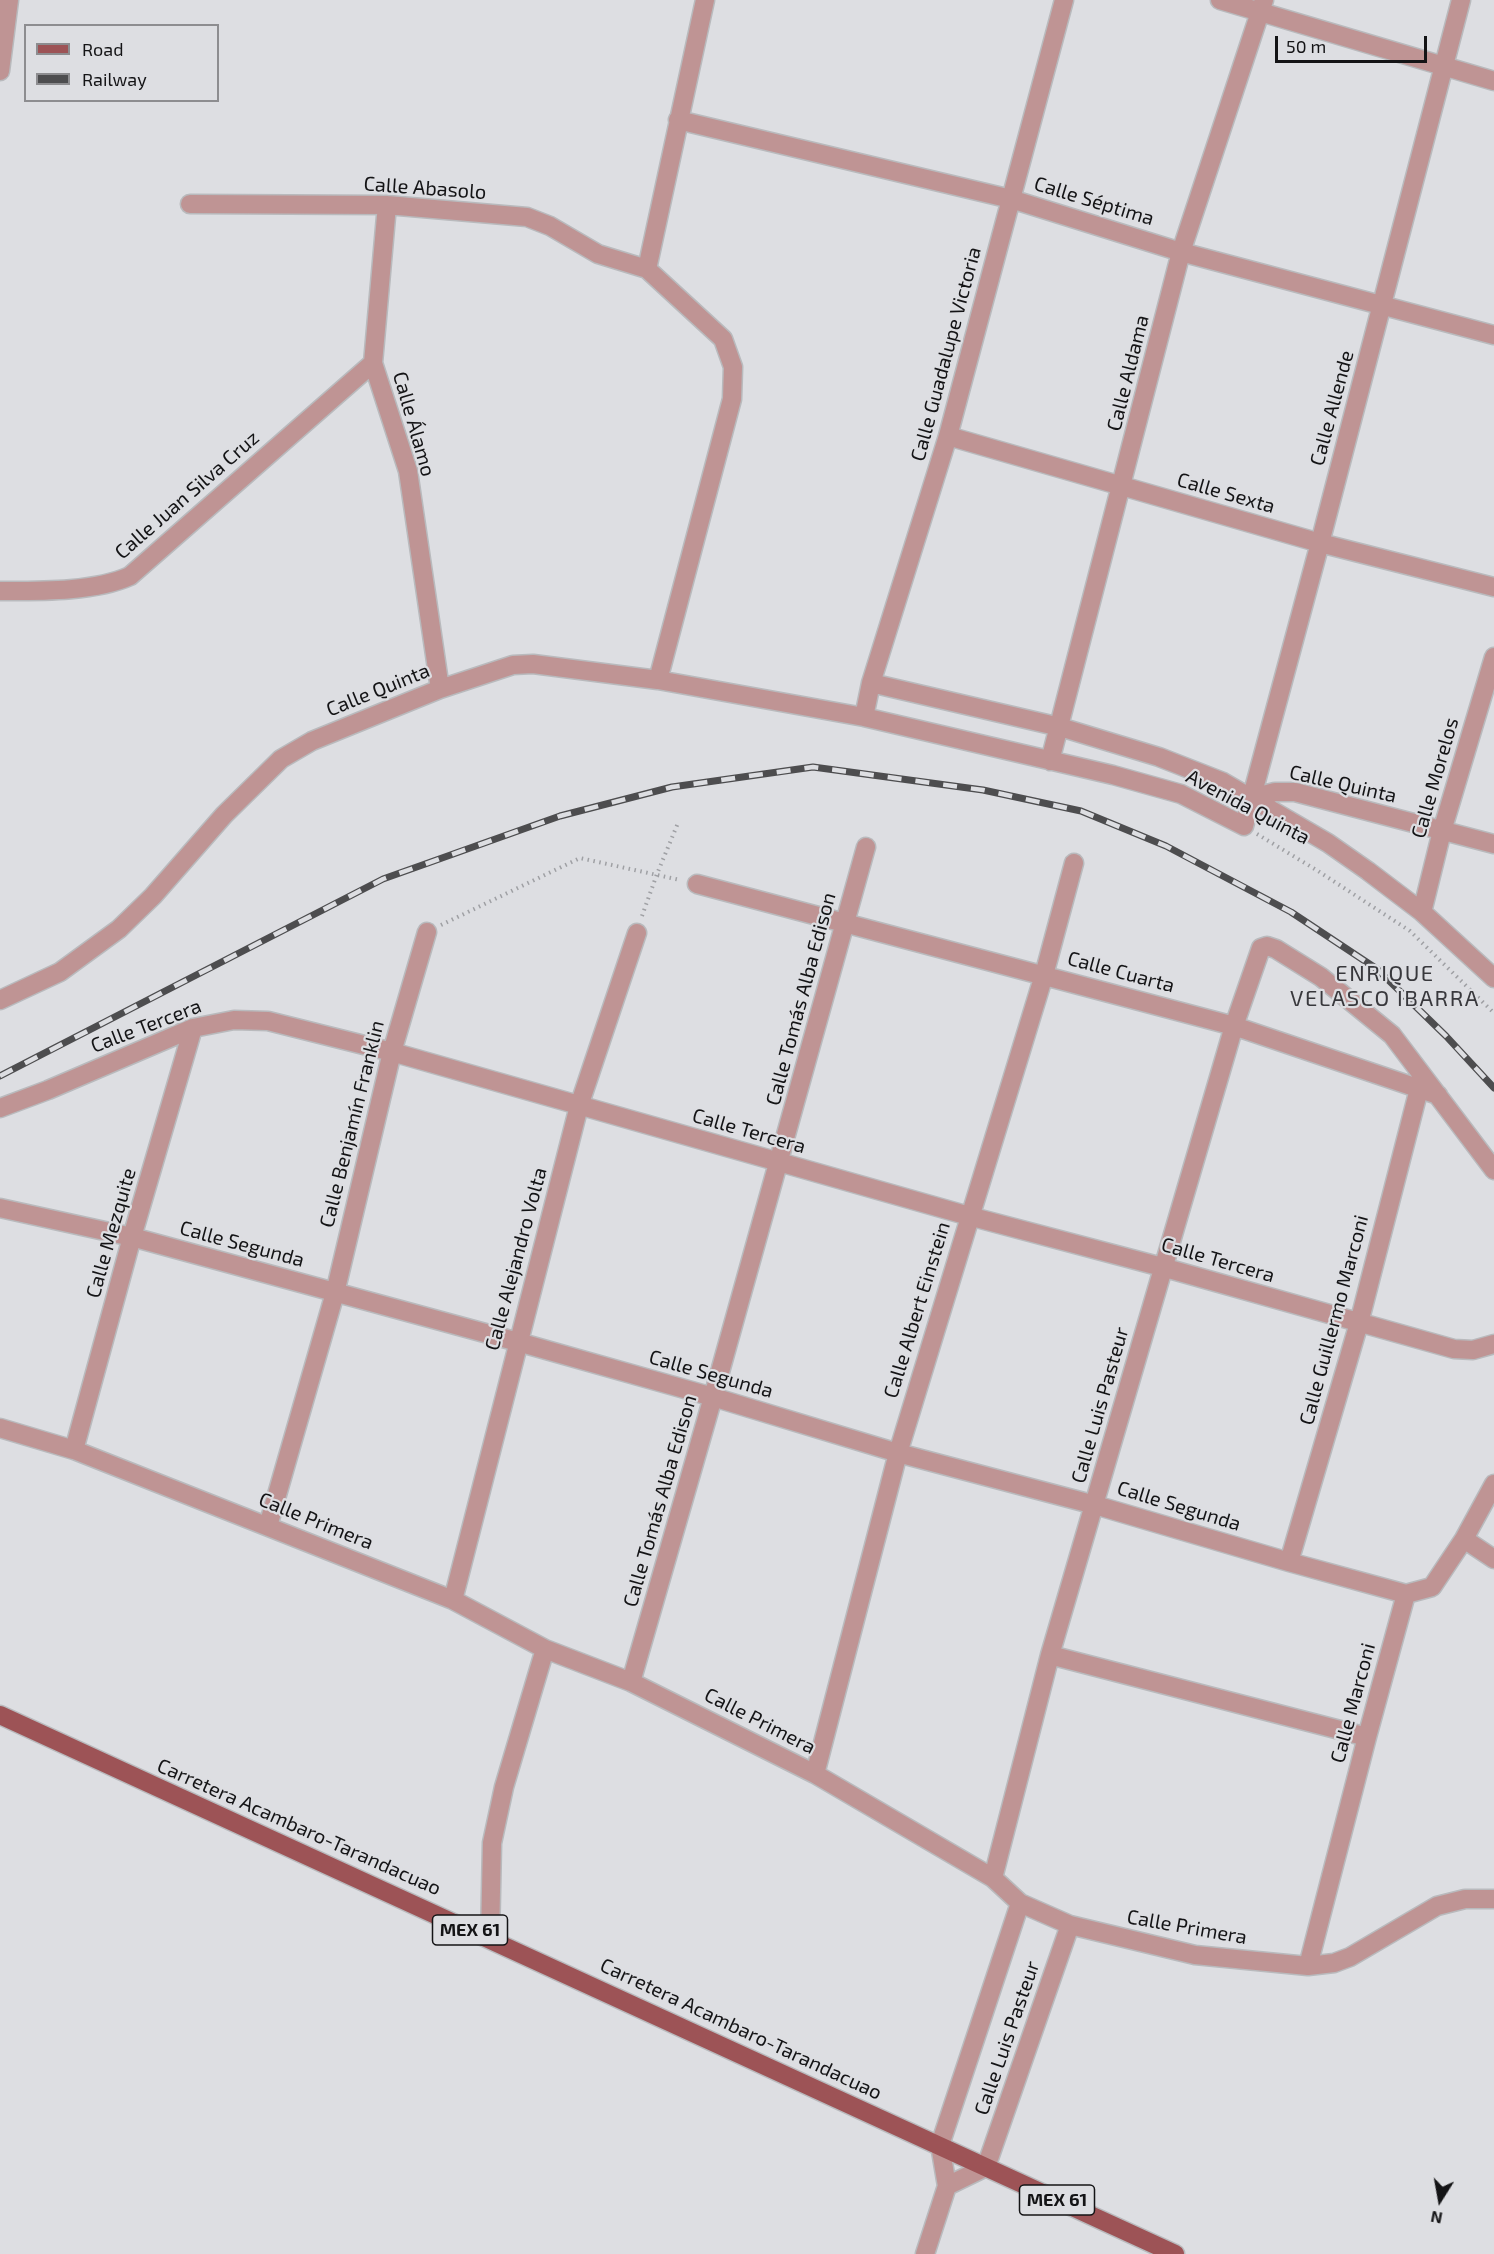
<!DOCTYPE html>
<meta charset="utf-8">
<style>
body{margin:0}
#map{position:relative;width:1494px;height:2254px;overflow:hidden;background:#dddee2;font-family:"Exo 2",sans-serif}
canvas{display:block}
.legend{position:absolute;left:24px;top:24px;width:195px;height:78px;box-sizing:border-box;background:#dddee2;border:2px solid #8d8d90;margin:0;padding:8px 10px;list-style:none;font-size:18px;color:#141416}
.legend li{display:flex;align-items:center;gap:12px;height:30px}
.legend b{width:30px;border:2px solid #8d8d90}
.north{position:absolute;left:1410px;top:2170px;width:60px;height:60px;-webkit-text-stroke:4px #dddee2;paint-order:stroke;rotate:191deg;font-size:16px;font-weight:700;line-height:24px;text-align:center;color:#141416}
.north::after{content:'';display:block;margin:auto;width:21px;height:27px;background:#141416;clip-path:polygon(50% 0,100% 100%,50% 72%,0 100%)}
.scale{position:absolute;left:1275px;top:36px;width:152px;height:27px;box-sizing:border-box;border:3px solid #141416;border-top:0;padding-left:8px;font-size:18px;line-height:21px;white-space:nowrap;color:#141416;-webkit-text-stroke:4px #dddee2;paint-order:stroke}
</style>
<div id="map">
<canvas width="1494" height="2254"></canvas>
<ul class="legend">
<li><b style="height:8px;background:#9d5356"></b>Road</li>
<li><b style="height:8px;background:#4d4d4f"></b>Railway</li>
</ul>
<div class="north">N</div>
<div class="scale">50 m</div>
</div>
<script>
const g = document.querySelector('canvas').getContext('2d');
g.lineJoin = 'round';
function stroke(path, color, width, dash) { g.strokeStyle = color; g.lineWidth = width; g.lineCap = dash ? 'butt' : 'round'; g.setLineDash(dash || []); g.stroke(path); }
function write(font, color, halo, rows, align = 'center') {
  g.font = font + ' "Exo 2",sans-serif'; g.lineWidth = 4.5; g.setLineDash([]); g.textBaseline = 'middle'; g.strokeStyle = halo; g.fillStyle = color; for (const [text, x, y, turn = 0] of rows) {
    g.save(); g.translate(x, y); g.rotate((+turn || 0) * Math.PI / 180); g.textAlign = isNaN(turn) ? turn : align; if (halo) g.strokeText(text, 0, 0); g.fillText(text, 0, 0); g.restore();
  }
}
const path = new Path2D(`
 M1257,834L1318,871L1410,931L1494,1013
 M642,916L657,874L678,823
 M441,925L580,858L680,880`);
const minor = new Path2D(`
 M1220,0L1494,81
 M0,71L9,0
 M678,120L1011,199L1181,252L1494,335
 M190,204L387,205L527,217L550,226L598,254L647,269L723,339L733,367L732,399L658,680
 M387,205L373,363L408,471L440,689
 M647,269L705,0
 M948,436L1320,543L1494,587
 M0,591C39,591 95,592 130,576L373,363
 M871,683L1060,727L1159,757L1223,782L1328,843L1368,871L1422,912L1494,978
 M864,717L871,683L948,436L1064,0
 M1050,761L1181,252L1264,0
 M1252,798L1275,792H1295L1494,844
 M697,884L1234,1026L1438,1095
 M1422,912L1442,831L1494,657
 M0,1000L60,972L119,929L153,896L224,815L281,759L312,741L440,689L513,665L533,664L658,680L864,717L1113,775L1181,794L1244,826L1320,543L1461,0
 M0,1108L48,1090L193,1028L234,1020L268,1021L392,1052L969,1216L1162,1267L1454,1349L1473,1350L1494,1344
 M0,1208L132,1237L518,1342L713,1397L898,1453L1095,1505L1289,1562L1406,1594
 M0,1428L74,1450L453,1600L545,1649L631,1682L815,1774L993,1878L1020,1903L1070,1925L1195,1955L1308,1966L1334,1963L1350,1957L1437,1906L1465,1899H1494
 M74,1450L132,1237L193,1028
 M268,1526L335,1293L392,1052L427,932
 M1464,1539L1494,1559
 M1289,1562L1359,1323L1419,1089
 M1406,1594L1432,1587L1464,1539L1494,1484
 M453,1600L579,1106L637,933
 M1050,1655L1367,1737
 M631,1682L713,1397L866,847
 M815,1774L898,1453L1044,975L1074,863
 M993,1878L1050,1655L1234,1026L1261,948L1267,946L1276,949L1321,977L1392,1035L1494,1170
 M490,1939L492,1843L504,1787L545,1649
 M1308,1966L1367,1737L1406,1594
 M947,2186L986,2167L1070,1925
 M925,2254L947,2186L940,2145L1020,1903`);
const major = new Path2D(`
 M0,1715L1175,2254`);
const rail = new Path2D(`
 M0,1076L383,879L560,816L672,787L813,767L983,790L1081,811L1166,846L1291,912L1377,969L1446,1036L1494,1088`);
const shields = [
 [470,1930,75],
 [1057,2200,75]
];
const shieldNames = [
 ["MEX 61",470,1930],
 ["MEX 61",1057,2200]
];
const streetNames = [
 ["Calle Abasolo",425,188,4],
 ["Calle Séptima",1094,201,17],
 ["Calle Guadalupe Victoria",946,354,-75],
 ["Calle Aldama",1128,373,-76],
 ["Calle Allende",1332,408,-75],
 ["Calle Álamo",414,424,74],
 ["Calle Sexta",1226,493,16],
 ["Calle Juan Silva Cruz",187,495,-41],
 ["Calle Quinta",378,690,-22],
 ["Calle Morelos",1435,778,-74],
 ["Calle Quinta",1343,784,13],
 ["Avenida Quinta",1248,807,28],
 ["Calle Cuarta",1121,972,15],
 ["Calle Tomás Alba Edison",801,999,-75],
 ["Calle Tercera",146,1026,-21],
 ["Calle Benjamín Franklin",352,1124,-76],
 ["Calle Tercera",749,1131,16],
 ["Calle Mezquite",111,1233,-74],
 ["Calle Segunda",242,1244,15],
 ["Calle Alejandro Volta",516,1259,-75],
 ["Calle Tercera",1218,1260,16],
 ["Calle Albert Einstein",917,1310,-73],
 ["Calle Guillermo Marconi",1334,1320,-75],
 ["Calle Segunda",711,1374,16],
 ["Calle Luis Pasteur",1100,1405,-74],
 ["Calle Tomás Alba Edison",660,1501,-74],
 ["Calle Segunda",1179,1506,17],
 ["Calle Primera",316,1521,22],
 ["Calle Marconi",1353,1703,-75],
 ["Calle Primera",760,1721,27],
 ["Carretera Acambaro-Tarandacuao",299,1827,24],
 ["Calle Primera",1187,1927,10],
 ["Carretera Acambaro-Tarandacuao",741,2029,25],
 ["Calle Luis Pasteur",1007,2038,-71]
];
const quarterNames = [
 ["ENRIQUE",1385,974],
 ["VELASCO IBARRA",1385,999]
];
stroke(minor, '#b9babd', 21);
stroke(major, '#b9babd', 21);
stroke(path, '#9fa0a4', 4, [1.5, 4.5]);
stroke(minor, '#bf9494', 18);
stroke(major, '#9d5356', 18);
stroke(rail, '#4d4d4f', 7);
stroke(rail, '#dddee2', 4.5, [14]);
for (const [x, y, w] of shields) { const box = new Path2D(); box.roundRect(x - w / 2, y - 15, w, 30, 4.5); g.fillStyle = '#dddee2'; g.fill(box); stroke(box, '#141416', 1.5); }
write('bold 18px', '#141416', null, shieldNames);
write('20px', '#141416', '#dddee2', streetNames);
g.letterSpacing = '1.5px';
write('22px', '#38383c', '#dddee2', quarterNames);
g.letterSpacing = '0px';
</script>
